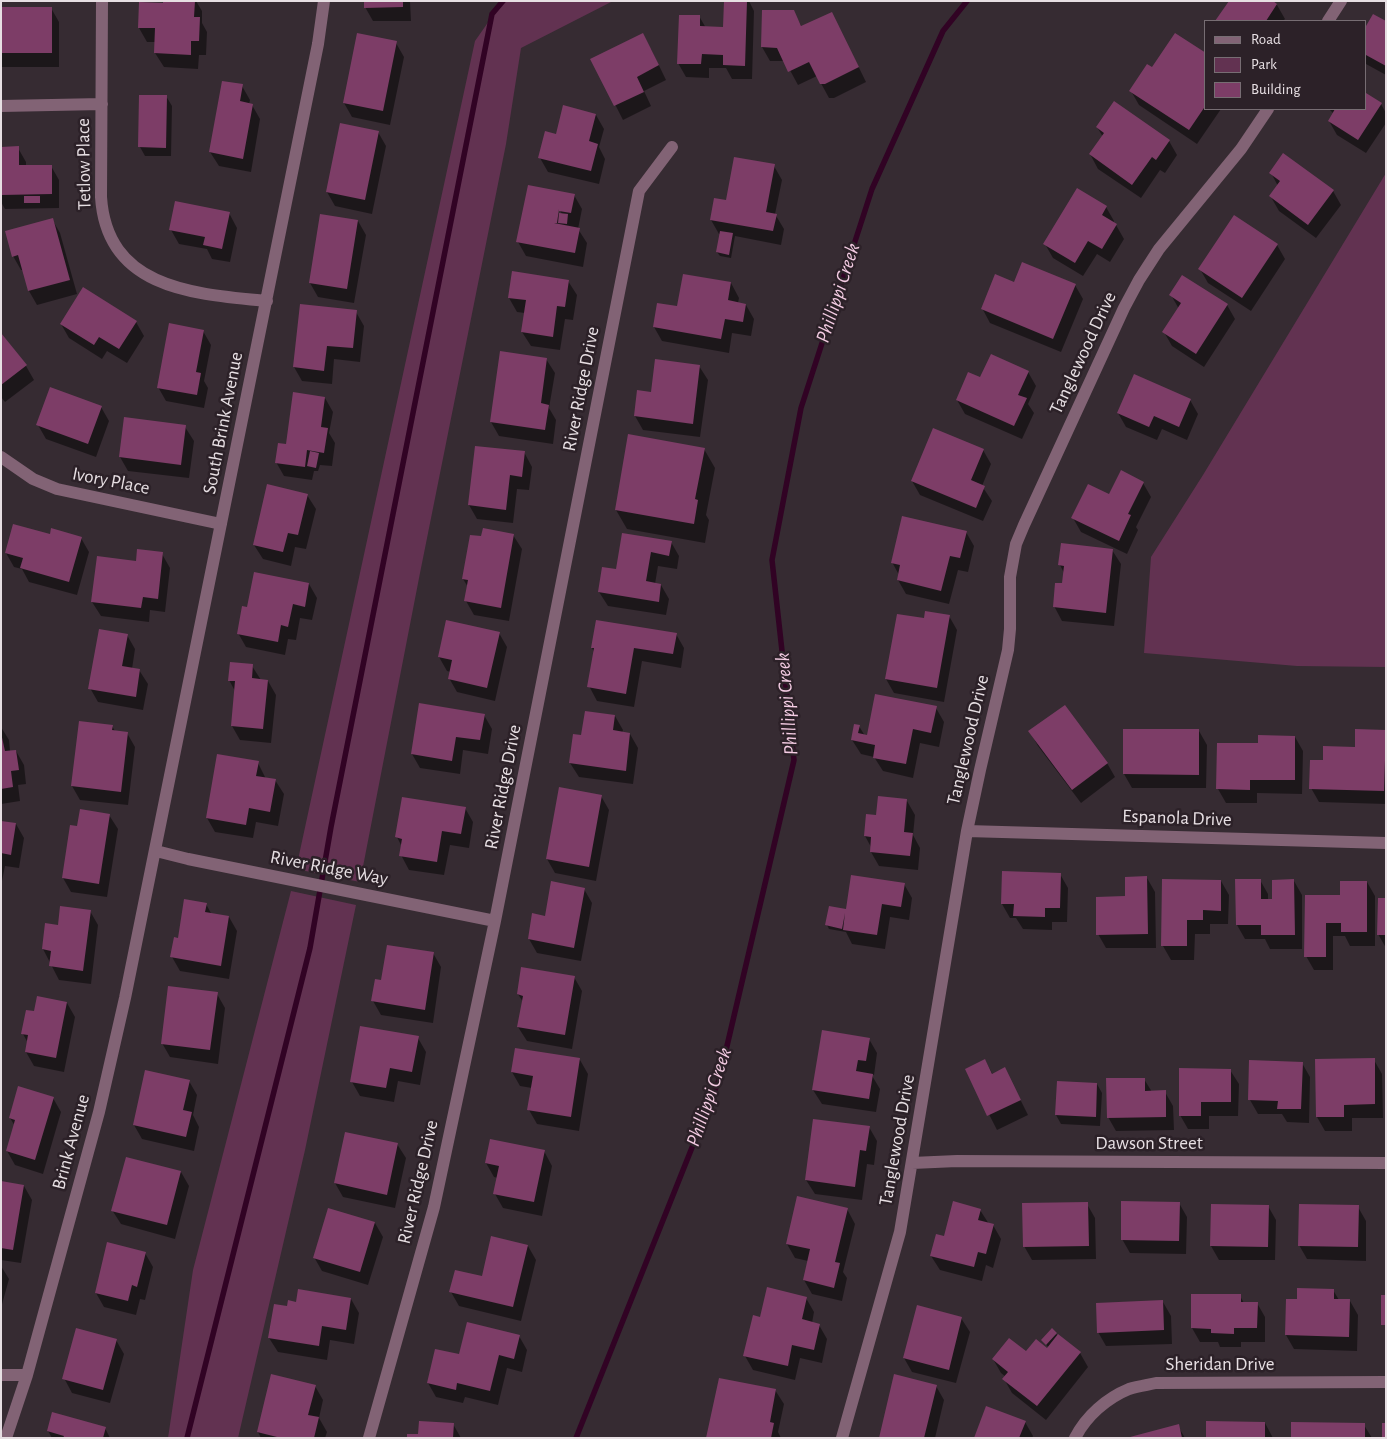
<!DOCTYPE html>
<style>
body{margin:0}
#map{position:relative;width:1387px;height:1439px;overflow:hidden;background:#362b32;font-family:"Alegreya Sans",sans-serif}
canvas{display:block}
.frame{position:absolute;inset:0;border:2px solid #e7dfe3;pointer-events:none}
.legend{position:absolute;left:1204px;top:20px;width:162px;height:90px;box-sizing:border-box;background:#2c2128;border:1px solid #776d73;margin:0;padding:6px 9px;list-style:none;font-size:15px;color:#e7dfe3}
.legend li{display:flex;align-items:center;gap:10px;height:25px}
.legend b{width:25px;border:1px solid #776d73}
</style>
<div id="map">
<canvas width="1387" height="1439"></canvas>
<div class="frame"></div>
<ul class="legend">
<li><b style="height:6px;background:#826375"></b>Road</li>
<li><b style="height:14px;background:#623251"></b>Park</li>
<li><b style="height:14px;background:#7d3d67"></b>Building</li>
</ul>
</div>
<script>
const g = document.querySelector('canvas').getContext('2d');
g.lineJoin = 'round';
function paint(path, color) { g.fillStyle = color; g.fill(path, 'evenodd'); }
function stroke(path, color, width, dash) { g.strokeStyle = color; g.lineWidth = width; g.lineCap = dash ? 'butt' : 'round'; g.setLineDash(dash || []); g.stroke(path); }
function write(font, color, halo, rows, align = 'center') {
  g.font = font + ' "Alegreya Sans",sans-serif'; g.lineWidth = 5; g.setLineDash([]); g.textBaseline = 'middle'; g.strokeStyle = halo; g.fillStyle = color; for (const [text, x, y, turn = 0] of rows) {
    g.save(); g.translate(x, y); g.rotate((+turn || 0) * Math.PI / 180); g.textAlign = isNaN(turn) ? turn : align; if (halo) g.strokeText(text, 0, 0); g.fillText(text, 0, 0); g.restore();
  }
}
const green = new Path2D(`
 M503,1H613L521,48L506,144L420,573L360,882L296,869L475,41Z
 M1386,173V667L1297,666L1144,653L1151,557L1203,475Z
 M291,891L356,905L305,1150L238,1438H168L193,1270Z`);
const shadow = new Path2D(`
 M164,1H196L202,11V23L207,32L206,55H199L198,69L164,67L155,53L156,42H147L139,28L164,5Z
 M365,1H410L411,21H373L365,7Z
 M725,1H749L754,11L752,79H732L726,68H709V78L686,77L678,63L699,16L706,28H724Z
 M1230,1H1271L1277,5L1285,19L1283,21H1217Z
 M1,8H51L59,22V67H1Z
 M793,12L802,27H839L866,82L834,98H829L817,76L798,85L785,61H770L762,47Z
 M1373,15L1386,22V75L1366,64V28Z
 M396,43L404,57L390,125L352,117L344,103Z
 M651,49L666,80L644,91L651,106L623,120L592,59Z
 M1206,54V109H1221L1197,144L1139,105L1131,91L1152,69Z
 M242,86L250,100L249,104L252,105L260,119L251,172L219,166L210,152Z
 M1366,94L1381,104L1386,113V123L1366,153L1337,135L1329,121L1334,114L1329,109H1366Z
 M166,96L172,106L171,156H145L140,147Z
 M1114,103L1169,141L1177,155L1165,173L1160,170L1141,198L1098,169L1090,154L1103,137L1097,127Z
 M596,115L604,129L599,147L605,159L599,184L548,172L540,158L556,135Z
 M378,132L386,146L372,214L335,206L327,192Z
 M1,148H18L26,162V167L51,166L59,180V208L5,209L1,202Z
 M774,166L782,180L775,214L784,229L781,245L735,236L731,258L720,256L717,252L721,234H719L711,220L727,202Z
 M1271,173L1333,191L1341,205L1316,238L1279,211L1271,197L1278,186Z
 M529,186L574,195L582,209L578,229L587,243L583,267L526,256L518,242ZM557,205L562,214H559L555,206Z
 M1106,207L1114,221L1113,223L1116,225L1124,239L1110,262L1097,254L1083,276L1053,258L1045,244Z
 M229,213L237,228L230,262L212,259L207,249L179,244L171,230Z
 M52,219L60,233L77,294L37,305L29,291L23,270H21L13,256Z
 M358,221L366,235L354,303L318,297L310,283Z
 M1277,245L1285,259L1251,311L1208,283L1200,269Z
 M568,281L577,295L573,320L565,319L560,350L531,346L522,332L525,313L517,312L509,298Z
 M731,283L739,298L738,303L746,305L754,319L751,336L732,333L729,353L662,341L654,327L678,307Z
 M1014,283L1075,285L1083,299L1061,352L990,323L982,308Z
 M1171,295L1227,305L1235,319L1204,367L1172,346L1164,332L1179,309Z
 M301,306L356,312L364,326L360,362L334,359L332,384L302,381L294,367Z
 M136,322L144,336L127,363L107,351L102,359L69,338L61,324Z
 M203,331L211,345L204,381L208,388L204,408L166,401L158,387Z
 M1,335L26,366L34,380L5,402L1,397Z
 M546,359L555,373L549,408L556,420L553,444L499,436L491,422Z
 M699,366L708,380L700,437L643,430L635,416L652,393Z
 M1028,372L1036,386L1028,404L1034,413L1022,439L965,414L957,400L981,379Z
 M325,398L333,412L329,433L335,443L332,466L320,465L318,471H314L312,480L284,476L276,462L287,445Z
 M1190,400L1198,414L1187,440L1162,429L1157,440L1126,427L1118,413Z
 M101,407L109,421L96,457L46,439L38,425Z
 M185,427L194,441L189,478L128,471L120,457Z
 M704,449L715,468L706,515L709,520L705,543L627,529L616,510Z
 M983,450L991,464L982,486L992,501L983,521L920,495L912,481Z
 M524,452L532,467L529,490L517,489L513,523L477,519L469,505Z
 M1143,483L1151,497L1136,527L1138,530L1127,554L1081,532L1073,518L1110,496Z
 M307,495L316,509L306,549L295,547L291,566L263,559L254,545Z
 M966,532L974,546L968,572L958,570L949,604L906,594L898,580L899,575L892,562Z
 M623,534L671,542L679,556L677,569L658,566L655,584L661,585L669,599L666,615L608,606L599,592L617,571Z
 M513,535L522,549L509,621L474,615L466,601L468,587L463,579L482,538Z
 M51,536L81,538L89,552L77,595L29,582L22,569L14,567L6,553Z
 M1112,550L1121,564L1114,626L1062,621L1054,606L1063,585L1064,573L1060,565Z
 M162,554L170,568L165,612L150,610L149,622L101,616L92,602L137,562Z
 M309,584L317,598L312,620L300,618L296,640L288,639L285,655L246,647L238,633L248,609Z
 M949,616L957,630L944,702L894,693L886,679L925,620Z
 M499,633L507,647L495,701L457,692L449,678L451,672L447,671L439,657Z
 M676,634L684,648L681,668L642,661L634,707L597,701L589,686L594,652L592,648Z
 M127,635L135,649L132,669L139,670L148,684L143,710L98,702L90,688Z
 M252,666L261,680L268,681L276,695L271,743L240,740L232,726L235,691L229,680Z
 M936,708L944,722L939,747L920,743L913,778L883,771L874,757L861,754L852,740L859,726L865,736Z
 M484,715L492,729L488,754L463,750L460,774L420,768L412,754Z
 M615,716L623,730L622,733L630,734L638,748L633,784L579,777L570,763L582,737Z
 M112,726L115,731L127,733L135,747L128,805L80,800L72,786Z
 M1,727L9,740L10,751H16L24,765L26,784L18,785L20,801L1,804Z
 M1199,731L1207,745L1206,788H1132L1124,774Z
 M1386,731V804L1319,802L1311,788L1324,761L1356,748Z
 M1030,732L1107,763L1115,777L1081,803L1038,746Z
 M1295,737L1303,751L1302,794L1257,793V803H1226L1218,789L1259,745Z
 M258,763L266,779L275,780L284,794L278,826L256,822L253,838L215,832L207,818Z
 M601,796L609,810L596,881L555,873L547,859Z
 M907,801L915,815L913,835L920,848L918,870L879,866L871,852V847L865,836L877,816Z
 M465,808L473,822L469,848L450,845L444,875L409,870L401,855L402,847L397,837Z
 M109,815L118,829L107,897L71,892L63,878L78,828Z
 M1,822L16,824L24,838L19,868L5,866L1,886Z
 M1060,874L1068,888L1067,922H1052V930L1023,929L1016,918H1010L1002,904Z
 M1147,878L1155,892L1156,948H1106L1098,934L1127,897Z
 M1260,880L1268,894V900H1273L1294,881L1302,895V949H1270L1265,939H1245L1237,925Z
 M1221,881L1229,895L1228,924H1210V934H1195L1194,960H1171L1163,946Z
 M1367,882L1375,896V946H1350L1345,936H1333V970H1314L1306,956L1341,896Z
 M904,884L912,898L909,920L890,917L885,949L852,944L846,932L829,929L827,925L845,910Z
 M584,889L592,903L581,961L537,953L529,939L546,917Z
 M1386,899V948L1378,934Z
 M206,904L212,915L229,917L237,931L229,979L180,971L172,957L179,939Z
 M90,911L98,925L91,984L59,980L43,949L59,926Z
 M433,953L441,967L433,1023L381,1015L373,1001L383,981Z
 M574,977L582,991L572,1049L527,1041L518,1027L523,1002L518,994Z
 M217,994L225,1008L218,1064L170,1057L162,1043Z
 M67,1003L75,1017L64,1072L34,1066L26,1052L28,1043L23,1034L35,1012Z
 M418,1038L426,1052L420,1085L398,1081L394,1102L360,1096L352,1082Z
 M869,1039L877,1053L874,1075L871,1074L880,1089L876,1112L822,1104L813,1090Z
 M580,1060L588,1074L579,1131L537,1124L529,1110L532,1088L520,1086L512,1072Z
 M985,1060L993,1075L1005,1069L1028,1115L997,1130L966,1069Z
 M1374,1060L1382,1074L1383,1118H1352V1131H1325L1317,1117L1316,1061Z
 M1302,1063L1310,1077L1309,1123L1287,1122L1282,1114H1258L1250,1100Z
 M1230,1070L1239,1084L1238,1116H1209V1129H1188L1180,1115Z
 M1144,1079L1152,1092H1165L1173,1106L1174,1130L1116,1131L1108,1117Z
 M189,1081L197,1095L193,1115L199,1127L194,1151L142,1139L134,1125Z
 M1097,1084L1102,1093L1100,1126L1061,1124L1056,1115Z
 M53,1098L61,1112L43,1174L15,1165L7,1151L15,1126L10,1118Z
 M869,1127L877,1141L874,1165L867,1164L862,1200L815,1194L806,1180Z
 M397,1144L406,1158L395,1208L343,1197L335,1183Z
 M544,1151L552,1166L542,1216L503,1208L495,1194L498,1178L494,1177L486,1163Z
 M181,1172L189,1186L175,1239L121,1224L112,1210Z
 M1,1182L24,1186L32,1200L21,1263L1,1260Z
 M1179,1203L1187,1217L1186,1254L1130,1253L1122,1239Z
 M1087,1204L1095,1218L1096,1259L1032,1260L1024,1246Z
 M1268,1206L1276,1220L1275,1260H1219L1211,1246Z
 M1358,1207L1366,1221V1261L1307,1259L1299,1245Z
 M847,1209L855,1224L843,1272L847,1278L842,1301L812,1294L804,1280L808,1261L795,1258L787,1244Z
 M980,1210L989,1224L993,1225L1001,1239L993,1268L986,1265L982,1281L940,1270L931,1256L945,1237Z
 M375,1223L383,1237L368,1285L322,1271L314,1257Z
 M528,1246L536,1260L521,1321L459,1306L451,1292L482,1277Z
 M145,1253L153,1267L145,1300L140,1299L136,1315L104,1307L96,1293Z
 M1,1266L9,1279L1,1308Z
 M1333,1290L1339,1300L1350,1301L1358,1315L1357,1351L1294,1349L1286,1335Z
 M1192,1295L1240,1296L1244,1303H1257L1265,1317V1342H1241V1347H1220L1218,1342H1200L1192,1328Z
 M806,1298L814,1312L812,1323L819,1325L827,1339L822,1363L800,1358L795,1380L753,1370L745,1356L761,1319Z
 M351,1299L359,1313L354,1344L330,1340L327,1360L278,1352L269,1338L288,1308L297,1303Z
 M1163,1302L1171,1316L1172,1344L1106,1346L1098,1332Z
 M961,1318L970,1332L956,1383L912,1372L904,1358Z
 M1056,1334L1080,1353L1088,1367L1046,1420L1012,1393L1004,1379L1006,1377L1001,1373L993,1359L1049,1351L1050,1349L1042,1340Z
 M519,1336L527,1350L522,1372L507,1368L498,1405L465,1397L463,1403L436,1397L428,1383L460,1356Z
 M116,1340L124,1354L110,1403L72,1393L64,1378Z
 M315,1386L323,1400L319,1418L327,1432L325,1438H261L258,1432Z
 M936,1386L944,1400L935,1438H880Z
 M775,1390L784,1404L778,1432L781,1438H708Z
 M1025,1422L1033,1436L1032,1438H975Z
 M1265,1423L1273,1438H1207Z
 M453,1424L461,1438H408L420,1436Z
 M1364,1425L1372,1438H1292Z
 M1178,1426L1185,1438H1132Z
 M105,1428L110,1438H52L48,1431Z`);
const stream = new Path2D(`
 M187,1438L310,948L331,827L492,14L503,1
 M576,1438L719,1080L794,760L772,560L801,408L872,189L943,31L967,1`);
const building = new Path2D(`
 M163,1H195L194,17H200L199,41H191V55L154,53L155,28H138L139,2L163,3Z
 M364,1H403V7L364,8Z
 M724,1H747L745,66L723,65V55L702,54L701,64H677L679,15H700V26L723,27Z
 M1229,1H1273L1277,4L1266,21H1215Z
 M1,7H52V53H1Z
 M762,10H794L801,26L832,12L859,67L825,84H820L809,62L788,72L777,48L761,47Z
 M1373,14L1386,21V66L1366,55V26Z
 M357,33L397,41L383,111L343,103Z
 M643,33L659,65L637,77L644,92L614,106L590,59Z
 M1175,33L1206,53V105L1189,130L1129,91L1147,64L1152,67Z
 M222,81L243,84L240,101L253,104L243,159L209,152Z
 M1366,93L1382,103L1358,140L1328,121L1335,109H1366Z
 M139,95H167L166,148L138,147Z
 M1114,101L1170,140L1156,160L1152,157L1132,185L1089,154L1104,133L1096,127Z
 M563,105L596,114L589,141L598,144L591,171L538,158L545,131L556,134Z
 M340,123L379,131L365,200L326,192Z
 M19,146V165H52V194L1,195V147Z
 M1283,153L1334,190L1308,225L1269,196L1280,181L1269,173Z
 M734,157L775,164L766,212L777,214L773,231L710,220L714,198L726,200Z
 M528,185L575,194L571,213L559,211V209L557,223H554L580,228L575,253L516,242Z
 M1077,188L1107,206L1102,215L1117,224L1102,249L1088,241L1075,263L1043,244Z
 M24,196H40V203H24Z
 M175,201L230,212L222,249L203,245L205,237L169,230Z
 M559,213L568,214L567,224L558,223Z
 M320,214L358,220L347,289L309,283Z
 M1234,215L1278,244L1242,298L1198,269Z
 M53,218L70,280L28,291L18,255L12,257L5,231Z
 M720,231L733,233L729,255L716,252Z
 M1022,262L1076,284L1053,339L981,309L995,274L1014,282Z
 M512,271L569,280L565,307L557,306L553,337L521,332L526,300L508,298Z
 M683,274L731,282L728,300L746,304L743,322L725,319L721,339L653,327L657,303L677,306Z
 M1182,275L1228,304L1196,354L1162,332L1181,303L1169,295Z
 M83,287L137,321L119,349L99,337L94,345L60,324Z
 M300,304L357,310L353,348L327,346L324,371L293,367Z
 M169,323L204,330L196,372L201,373L197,395L157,388Z
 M1,333L27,365L1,385Z
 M500,351L547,358L541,403L549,405L545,430L490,422Z
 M991,354L1029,371L1018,395L1027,398L1014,426L956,400L968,372L980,377Z
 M655,359L700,365L693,424L634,416L637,390L651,392Z
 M1134,374L1191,399L1179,427L1154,416L1149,427L1117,413Z
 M50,387L102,406L88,444L36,425Z
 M293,392L325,397L321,427L328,428L324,453L307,450L305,467L275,463L278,443L286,444Z
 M124,417L186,425L181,465L119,457Z
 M933,428L984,449L971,480L985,486L976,508L911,481Z
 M628,434L705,448L695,499L698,500L694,524L615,510Z
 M475,446L525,451L522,477L510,475L506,510L468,505Z
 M310,451L319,453L316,468L307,466Z
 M1121,470L1144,482L1128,514L1131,515L1119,541L1071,518L1088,484L1109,494Z
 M267,484L308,494L298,535L288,533L283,552L253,545Z
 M902,516L967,531L960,558L950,556L941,591L897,580L900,565L891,563Z
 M13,524L50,534L51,528L82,537L69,582L20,568L23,558L5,553Z
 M483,528L514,534L501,608L464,601L468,580L462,579L470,535L481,536Z
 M622,533L672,541L669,556L651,552L646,581L661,584L659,602L598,592L602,567L616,569Z
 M1061,543L1113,549L1106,613L1053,607L1055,583H1062L1064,566L1058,565Z
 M137,549L163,552L158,599L143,597L141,608L91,602L97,556L136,561Z
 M254,572L309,583L305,607L293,604L288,627L281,625L278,642L237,634L242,606L247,607Z
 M925,611L950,615L937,688L885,679L897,614L924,618Z
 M446,620L500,632L487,688L448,679L452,660L438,657Z
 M596,620L677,633L673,654L634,648L626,694L587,687L594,648H591Z
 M99,629L128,634L122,666L140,669L136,697L88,689Z
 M230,662L253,664L252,678L268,680L263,729L231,726L235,681H228Z
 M875,694L937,706L931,733L913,729L906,764L873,758L875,745L851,740L854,724L860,725L858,733L867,735Z
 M419,703L485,714L480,740L456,737L452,761L411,754Z
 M1065,705L1108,763L1072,790L1028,731Z
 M585,711L615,715L613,730L630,733L626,771L569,763L573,734L581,735Z
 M79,721L113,725L112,730L128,732L121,792L71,786Z
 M1123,729H1199V775L1123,774Z
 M1355,729L1386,730L1384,791L1309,789L1310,760H1323V746L1355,747Z
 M1,733L5,751L16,750L19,770L11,771L13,787L1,789Z
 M1258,735L1295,736V780H1250V790L1216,789L1217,743H1258Z
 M217,754L259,761L256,776L276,779L270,812L249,808L246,825L206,818Z
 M559,787L602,795L589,867L546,859Z
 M878,796L907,799L904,832L913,833L910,856L870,852L871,837L864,836L866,814L876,815Z
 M402,797L466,807L461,834L442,831L437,862L399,856L402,839L395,837Z
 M80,809L110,814L99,884L62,878L70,825L77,826Z
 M1,821L16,823L11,855L1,853Z
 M1002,871L1061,873L1060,908H1045V917L1013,916L1014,904H1001Z
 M851,875L905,883L901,907L882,904L877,935L843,930L845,913L842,929L825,925L829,906L846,909Z
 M1147,876L1148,934L1096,935V897L1125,896V877Z
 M1162,879L1221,880V911L1203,910V920H1187V946H1161Z
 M1235,879H1261V899H1272V880L1294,879L1295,935H1261V925H1236Z
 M551,881L585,888L574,948L528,939L532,913L545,916Z
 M1340,881H1367V932H1341V923H1326V957H1304L1305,895H1340Z
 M1378,898H1386V935H1377Z
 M184,899L207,903L205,912L229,916L221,966L170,957L174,937L178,938Z
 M60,906L91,910L83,971L49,966L51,951L42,949L45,923L58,925Z
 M387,945L434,952L425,1010L371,1001L375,979L381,980Z
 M521,967L575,976L565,1035L517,1027L523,996L517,994Z
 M168,986L218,992L210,1050L161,1044Z
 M37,996L67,1002L56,1058L25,1052L28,1035L21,1034L26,1010L34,1011Z
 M360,1026L419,1036L412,1072L390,1068L386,1088L350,1082Z
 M822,1030L870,1038L866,1061L858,1060L856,1071L873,1074L869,1099L812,1090Z
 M515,1048L580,1058L571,1117L527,1110L533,1076L511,1072Z
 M1375,1058V1104L1344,1105V1117H1316L1315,1059Z
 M985,1059L992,1074L1005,1067L1021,1100L987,1116L965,1069Z
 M1249,1060L1303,1062L1301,1109H1277L1278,1101L1248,1100Z
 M1179,1068L1231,1069V1102H1201V1116H1179Z
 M145,1070L190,1080L183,1110L192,1112L186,1137L133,1125Z
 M1106,1078H1145V1091L1166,1090V1117L1107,1118Z
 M1057,1081L1097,1083L1096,1117L1055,1115Z
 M18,1086L54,1097L35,1160L6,1151L15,1120L9,1118Z
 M813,1119L870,1126L866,1151L860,1150L855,1187L805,1180Z
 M345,1132L398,1143L387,1195L334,1183Z
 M490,1139L545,1150L534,1202L493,1194L499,1166L485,1163Z
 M126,1157L181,1171L167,1225L111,1211Z
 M1,1181L24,1185L13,1250L1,1248Z
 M797,1196L848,1208L835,1262L840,1263L834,1288L803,1280L810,1249L786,1244Z
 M953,1201L981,1209L978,1220L994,1224L986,1254L978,1252L974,1267L930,1256L936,1234L944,1236Z
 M1121,1201L1180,1202L1179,1241L1121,1240Z
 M1088,1202L1089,1246L1023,1247L1022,1203Z
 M1211,1204L1269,1205L1268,1247L1210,1246Z
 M1299,1204L1359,1205L1358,1247L1298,1246Z
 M328,1208L375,1222L360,1272L313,1258Z
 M491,1236L528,1245L513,1307L449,1292L455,1270L482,1276Z
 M107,1242L146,1252L137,1287L132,1285L128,1301L95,1293Z
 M767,1287L807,1297L802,1319L820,1324L814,1350L792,1345L788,1366L743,1356L753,1315L760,1317Z
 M1297,1288L1334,1289V1299H1350L1349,1337L1285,1335L1286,1299H1297Z
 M298,1289L351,1298L346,1330L322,1326L319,1346L268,1338L274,1304L287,1306L288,1300L296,1302Z
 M1191,1294H1241V1302H1258L1257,1328H1234V1334L1211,1333V1329L1191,1328Z
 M1381,1295H1386V1325H1381Z
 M1163,1300L1164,1330L1097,1333L1096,1303Z
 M917,1305L962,1317L949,1370L903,1358Z
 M467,1322L520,1335L514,1359L499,1355L490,1391L457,1383L456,1390L427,1383L435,1349L459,1354Z
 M76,1328L117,1339L103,1390L62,1379Z
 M1052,1328L1057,1333L1046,1345L1041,1340Z
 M1058,1334L1081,1352L1037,1406L1002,1379L1008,1372L992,1359L1009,1338L1026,1351L1036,1339L1047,1348Z
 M271,1374L316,1385L308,1415L319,1417L314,1438H281L257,1432Z
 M894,1374L937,1385L924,1438H879Z
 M719,1378L776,1389L770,1422L774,1423L771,1438H706Z
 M986,1406L1026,1421L1019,1438H974Z
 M52,1412L106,1427L103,1438H63L64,1436L47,1431Z
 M419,1421L454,1423L453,1438H407V1434H418Z
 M1206,1421L1265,1422V1438H1206Z
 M1291,1422L1365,1423V1438H1291Z
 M1382,1423H1386V1438H1382Z
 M1179,1424L1182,1438H1130V1437Z`);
const street = new Path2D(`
 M102,1L101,197C107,289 194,294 267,301
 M1328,21L1341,1
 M1,106L102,104
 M1,457L33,479L57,489L221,524
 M967,831L1386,843
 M156,851L188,859L495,921
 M912,1163L957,1161L1386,1163
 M1,1375H27
 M6,1438L27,1375L99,1112L125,998L318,44L324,1
 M369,1438L434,1207L495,921L639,191L672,147
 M842,1438L900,1232L967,831L980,770L1008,650L1010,629V577L1016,544L1024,525L1124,308L1139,280L1159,249L1241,149L1268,109
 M1075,1438C1086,1416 1107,1398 1129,1389C1138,1386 1147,1385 1156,1383L1386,1382`);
const streetNames = [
 ["Tetlow Place",84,164,-91],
 ["Tanglewood Drive",1083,353,-65],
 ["River Ridge Drive",581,389,-79],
 ["South Brink Avenue",223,423,-79],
 ["Ivory Place",111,481,11],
 ["Tanglewood Drive",968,740,-77],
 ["River Ridge Drive",503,787,-79],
 ["Espanola Drive",1177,818,2],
 ["River Ridge Way",329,868,11],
 ["Tanglewood Drive",897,1140,-80],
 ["Brink Avenue",71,1142,-75],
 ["Dawson Street",1149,1143],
 ["River Ridge Drive",418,1182,-77],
 ["Sheridan Drive",1220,1364]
];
const waterNames = [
 ["Phillippi Creek",838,293,-72],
 ["Phillippi Creek",787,704,-95],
 ["Phillippi Creek",709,1097,-71]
];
paint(green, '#623251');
paint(shadow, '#0007');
stroke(stream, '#310324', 5.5);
paint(building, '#7d3d67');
stroke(street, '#826375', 12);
write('19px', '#e7dfe3', '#2c2128', streetNames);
write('italic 20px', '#f4cce3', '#2c2128', waterNames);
</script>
